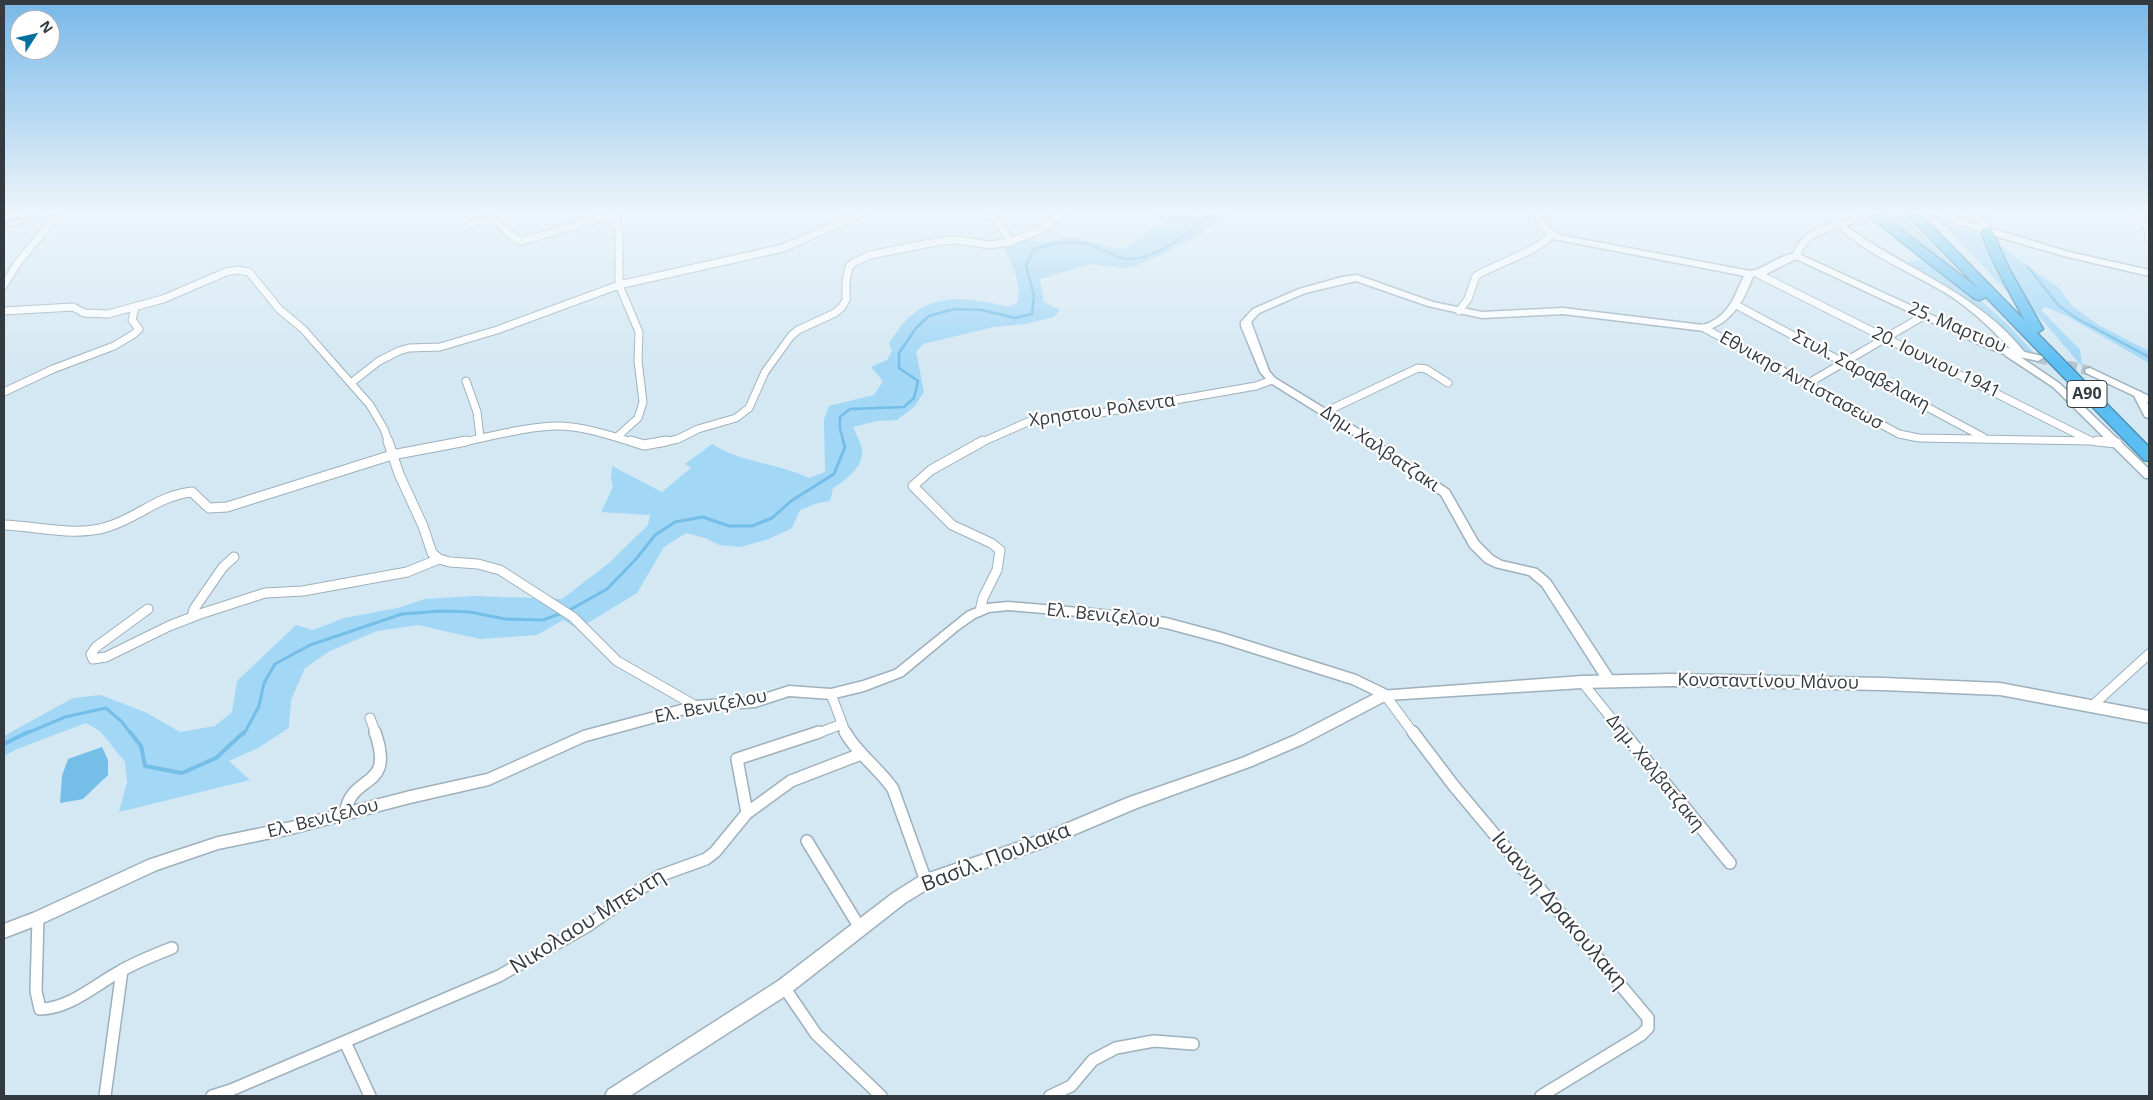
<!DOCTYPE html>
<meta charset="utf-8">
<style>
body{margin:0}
#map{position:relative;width:2153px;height:1100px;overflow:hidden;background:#d4e8f3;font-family:"Open Sans",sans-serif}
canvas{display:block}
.frame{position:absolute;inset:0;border:5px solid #343b40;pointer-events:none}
.north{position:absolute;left:10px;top:10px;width:50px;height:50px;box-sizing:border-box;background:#fff;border:1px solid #aeb1b3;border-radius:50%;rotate:55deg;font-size:14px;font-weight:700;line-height:20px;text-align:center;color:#343b40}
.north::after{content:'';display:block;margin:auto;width:18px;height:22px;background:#01709c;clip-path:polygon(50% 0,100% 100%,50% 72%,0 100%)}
</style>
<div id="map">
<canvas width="2153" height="1100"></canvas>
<div class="frame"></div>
<div class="north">N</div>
</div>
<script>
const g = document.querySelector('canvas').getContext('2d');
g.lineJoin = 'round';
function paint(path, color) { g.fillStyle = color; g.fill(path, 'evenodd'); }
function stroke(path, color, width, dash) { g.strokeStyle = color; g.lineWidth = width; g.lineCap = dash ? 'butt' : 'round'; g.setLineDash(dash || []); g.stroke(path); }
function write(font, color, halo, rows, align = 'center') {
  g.font = font + ' "Open Sans",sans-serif'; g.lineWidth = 4.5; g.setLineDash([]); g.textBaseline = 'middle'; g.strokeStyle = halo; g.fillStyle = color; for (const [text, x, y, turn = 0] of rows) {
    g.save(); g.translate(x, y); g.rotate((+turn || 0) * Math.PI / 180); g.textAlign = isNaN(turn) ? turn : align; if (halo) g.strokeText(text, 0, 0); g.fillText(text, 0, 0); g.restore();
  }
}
const green = new Path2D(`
 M1157,211H1184L1197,218L1212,211H1235L1186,243L1136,266L1121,268L1090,264L1040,279L1044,302L1060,310L1054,317L1025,324L994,327L923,344L916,352L924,392L914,407L897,420L877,421L853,427C855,433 859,439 861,445C867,464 848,479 833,488L830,501L818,503L800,510L792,528L769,539L740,547L719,545L705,538L686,533L664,547L637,593L578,629L563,620L537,635L480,639L418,625L377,631L330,651L305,668L291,700L289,728L258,748L229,761L250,780L119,812L127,782L125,762L100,731L86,723L17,749L4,756V736L73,698L101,695L147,713L180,732L215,726L232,712L237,681L296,625L313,630L344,618L398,608L425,599L475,596L562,599L609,563L648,525L650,515L601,512L613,487L611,479L612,466L662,492L691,468L685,464L712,444C741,463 778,463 809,478L825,472L824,419L829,406L874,395L883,381L871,367L887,360L892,351L889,343C896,333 904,320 914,313C943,292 976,299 1008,307L1017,303C1023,281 1009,260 1001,241L1013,237L1044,242L1071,237L1121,249L1142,238L1150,228L1163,225Z
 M1873,211H1899L1973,286Z
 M1942,222L1979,234L2011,296Z
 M1997,247H2005L2009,253L2058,287L2072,306L2100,326L2149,351V363L2067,316L2045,307L2041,310L2080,350L2082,365L2079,363L2019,293Z
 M1927,258L1974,294L2009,326L2034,353L2021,350L1982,311L1906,263Z`);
const water = new Path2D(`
 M102,747L108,760V775L83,799L60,803L62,776L68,759Z`);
const streamFar2 = new Path2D(`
 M2028,267L2059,306L2076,318L2149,357
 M844,443L840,429V417L850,409L904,407L914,398L918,381L899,368V353L916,328L929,316L954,309L982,310L1015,318L1032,314L1034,295L1026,266L1034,249C1053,243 1075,239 1094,246C1106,251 1117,259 1130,259C1163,258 1192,228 1217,211`);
const streamFar1 = new Path2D(`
 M568,611L607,589L637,558L655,535L675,522L703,517L729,526H752L772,518L791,501L834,474L845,447L843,441
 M25,734L65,717L106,708L122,722L131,734
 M244,734L259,706L264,683L275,664L310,645L402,614L441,611L470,612L505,619L543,620L562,613`);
const stream = new Path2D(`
 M130,732L141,746L145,766L182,773L216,758L244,732
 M4,744L28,732`);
const secondaryTunnel = new Path2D(`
 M2038,358L2090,371`);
const minorFar2 = new Path2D(`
 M615,211L619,232V285L639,332L638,361L643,402L638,418L617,437
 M994,211L992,214L1011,242
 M2138,211L2148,229L2149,238
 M471,225C476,223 482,221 487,220C502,218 508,239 522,241L615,214
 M1796,256C1804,235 1819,229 1840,225
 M1758,274L2091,441L2113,443
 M4,285L17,264L60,211
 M1736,305L1983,437
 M4,311L73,307L84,313L108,314L163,299L226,272L238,270L249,272L279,309L303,329L370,405L384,429L389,443
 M1459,311L1468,299L1476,276C1501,261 1531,255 1552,235
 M1704,328L1899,434L1919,438L2091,441
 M466,381L477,412L480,437
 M351,383L379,361L399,351L409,348L440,347L497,330L619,285L783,248L868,211
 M1807,384L1925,315
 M4,392L53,369L114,346L134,334L139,329L132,320L135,308
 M1325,412L1418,368L1426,369L1448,383
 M459,443C488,437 532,425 561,426C586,427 611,436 636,443
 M660,443L678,439L698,429L736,418L749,408L765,372L791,336L798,330L835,313L842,307L846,300V281L849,267L853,263L870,255L941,241L957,240L990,245L1009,242L1041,230L1065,211
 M980,443L1030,421L1089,415L1256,386L1272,380`);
const minorFar1 = new Path2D(`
 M388,441L399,474L423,526L432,553L439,559L450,562L478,564L500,570L573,617L617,661L696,706
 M631,441L644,445L666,441
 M2097,441L2117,443
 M4,525C37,526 75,537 107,527C138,518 159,495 192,492L209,508L227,507L392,455L466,441
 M148,609L96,647L91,654L93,659L106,657L169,626L200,614L265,593L303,591L407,572L439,559
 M980,611L983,598L997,570L1000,550L991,543L952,525L913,486L931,470L983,441
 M192,617L194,609L223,567L234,557
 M1582,682L1624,734
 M831,694L846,734
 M1385,695L1414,734
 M2092,706L2149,654
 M370,718L376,734
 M816,734L842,724`);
const minor = new Path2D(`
 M845,732C858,755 879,768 893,789L926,881
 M1413,732L1454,786L1648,1018V1028L1641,1035L1541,1096
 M1623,732L1730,863
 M747,813L737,759L819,732
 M345,814C351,771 396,792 375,732
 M807,841L860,928
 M38,918L36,991L40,1009C69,1009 95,985 119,972C136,962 154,955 172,948
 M784,987L816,1034L881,1096
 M345,1042L370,1096
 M105,1096L122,970
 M212,1096L231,1090L499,976L586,927L659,876L706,859L715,852L747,813L791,781L861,754
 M1050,1096L1071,1086L1093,1060L1116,1048L1154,1041L1193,1044`);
const tertiary = new Path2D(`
 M48,211H62L4,228V224Z
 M1868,213L1875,215L1846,226C1906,270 1979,293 2026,354L2024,356H2019L2059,383L2149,469V478H2145L2053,387L2006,356L2004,354L2009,351L2016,355C1994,331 1972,309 1944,292C1912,273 1860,251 1836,225Z
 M1750,271L1754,274C1744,300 1733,323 1704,331L1563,314L1482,318L1428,306L1356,281L1305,293L1259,313L1251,322L1269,371L1275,378L1360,430L1449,490L1478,541L1493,556L1502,561L1537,569L1550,580L1614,678L1616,682L1614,686L1610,687L1606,686L1542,586L1529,575L1495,567L1485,562L1470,547L1441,495L1352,434L1269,382L1260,372L1241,326V322L1253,309L1299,289L1342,277L1357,275L1433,302L1482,312L1563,308L1703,325C1739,314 1736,277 1750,271Z
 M2138,391L2141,392L2149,406V418L2145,417L2133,394Z
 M1008,602L1103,610L1166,618L1222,633L1356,675L1389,691L1391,695L1389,699L1385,700L1352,684L1222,643L1166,628L1103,618L1008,610L989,612L975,618L958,630L903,676L864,691L831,699L789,696L755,707L696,711L586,741L489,785L410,803L291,834L218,849L157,870L43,923L4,938V924L33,913L148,860L218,837L291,822L410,791L487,774L583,731L696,701L755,697L789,686L831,689L863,681L895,670L967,612L987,604Z`);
const secondary = new Path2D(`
 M1534,211H1544L1547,226L1560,235L1750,271C1767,269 1782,251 1799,254L1986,340L2008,348L2042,356L2043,358L2038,361L2001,353L1978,344L1796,259L1766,274L1750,277L1554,239C1542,233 1535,225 1534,211Z
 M1920,211H1934L1979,225L1972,211H1981L1990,228L2069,252L2149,270V276L2064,256L1984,233Z
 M2090,368L2149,396V403L2086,373L2085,371L2086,369Z
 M1671,674L1883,678L2000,683L2149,711V723L2000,695L1883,690L1671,686L1582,688L1387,700L1303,744L1252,766L1137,808L1045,847L931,887L905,903L790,993L630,1096H605L608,1090L778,981L893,893L920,876L1037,836L1127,798L1242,758L1293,736L1380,691L1582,676Z`);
const motorway = new Path2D(`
 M1862,211H1876L1979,289L1904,211H1917L2025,321C2010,292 1992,263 1981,231L1983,228H1991L2009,269L2043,329L2037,333L2149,447V461L2144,460L1986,297L1980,300L1975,299Z`);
const shields = [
 [2087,394,40]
];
const shieldNames = [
 ["Α90",2087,394]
];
const streetNames = [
 ["25. Μαρτιου",1957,328,23],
 ["20. Ιουνιου 1941",1936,363,26],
 ["Στυλ. Σαραβελακη",1861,371,28],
 ["Εθνικησ Αντιστασεωσ",1801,381,29],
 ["Χρηστου Ρολεντα",1102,411,-8],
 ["Δημ. Χαλβατζακι",1380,449,34],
 ["Ελ. Βενιζελου",1103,616,6],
 ["Κονσταντίνου Μάνου",1768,682,1],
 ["Ελ. Βενιζελου",711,707,-11],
 ["Δημ. Χαλβατζακη",1655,773,51],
 ["Ελ. Βενιζελου",323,819,-14]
];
const nearStreetnames = [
 ["Βασίλ. Πουλακα",996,858,-21],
 ["Ιωαννη Δρακουλακη",1559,911,50],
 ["Νικολαου Μπεντη",588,922,-32]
];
paint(green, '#a2d7f6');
paint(water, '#74bee8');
stroke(streamFar2, '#74bee8', 2.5);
stroke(streamFar1, '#74bee8', 3);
stroke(stream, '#74bee8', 4);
stroke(secondaryTunnel, '#b4c5cf', 10, [10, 5]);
stroke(minorFar2, '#9eb0bb', 9);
stroke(minorFar1, '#9eb0bb', 11);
stroke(minor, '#9eb0bb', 14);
stroke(tertiary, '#9eb0bb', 3);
stroke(secondary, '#9eb0bb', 3);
stroke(motorway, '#4d90b4', 3);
stroke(minorFar2, '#fff', 7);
stroke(minorFar1, '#fff', 9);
stroke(minor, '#fff', 11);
paint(tertiary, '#fff');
paint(secondary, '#fff');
paint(motorway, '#5bbef3');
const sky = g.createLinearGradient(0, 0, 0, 365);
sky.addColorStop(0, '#79b8e8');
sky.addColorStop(0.58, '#ecf5fa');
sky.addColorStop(1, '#ecf5fa00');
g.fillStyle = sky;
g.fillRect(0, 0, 2153, 365);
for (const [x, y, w] of shields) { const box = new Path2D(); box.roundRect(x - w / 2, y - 13.5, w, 27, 4); g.fillStyle = '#fff'; g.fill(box); stroke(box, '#343b40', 1); }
write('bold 16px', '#343b40', null, shieldNames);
write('18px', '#343b40', '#fff', streetNames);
write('21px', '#343b40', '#fff', nearStreetnames);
</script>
